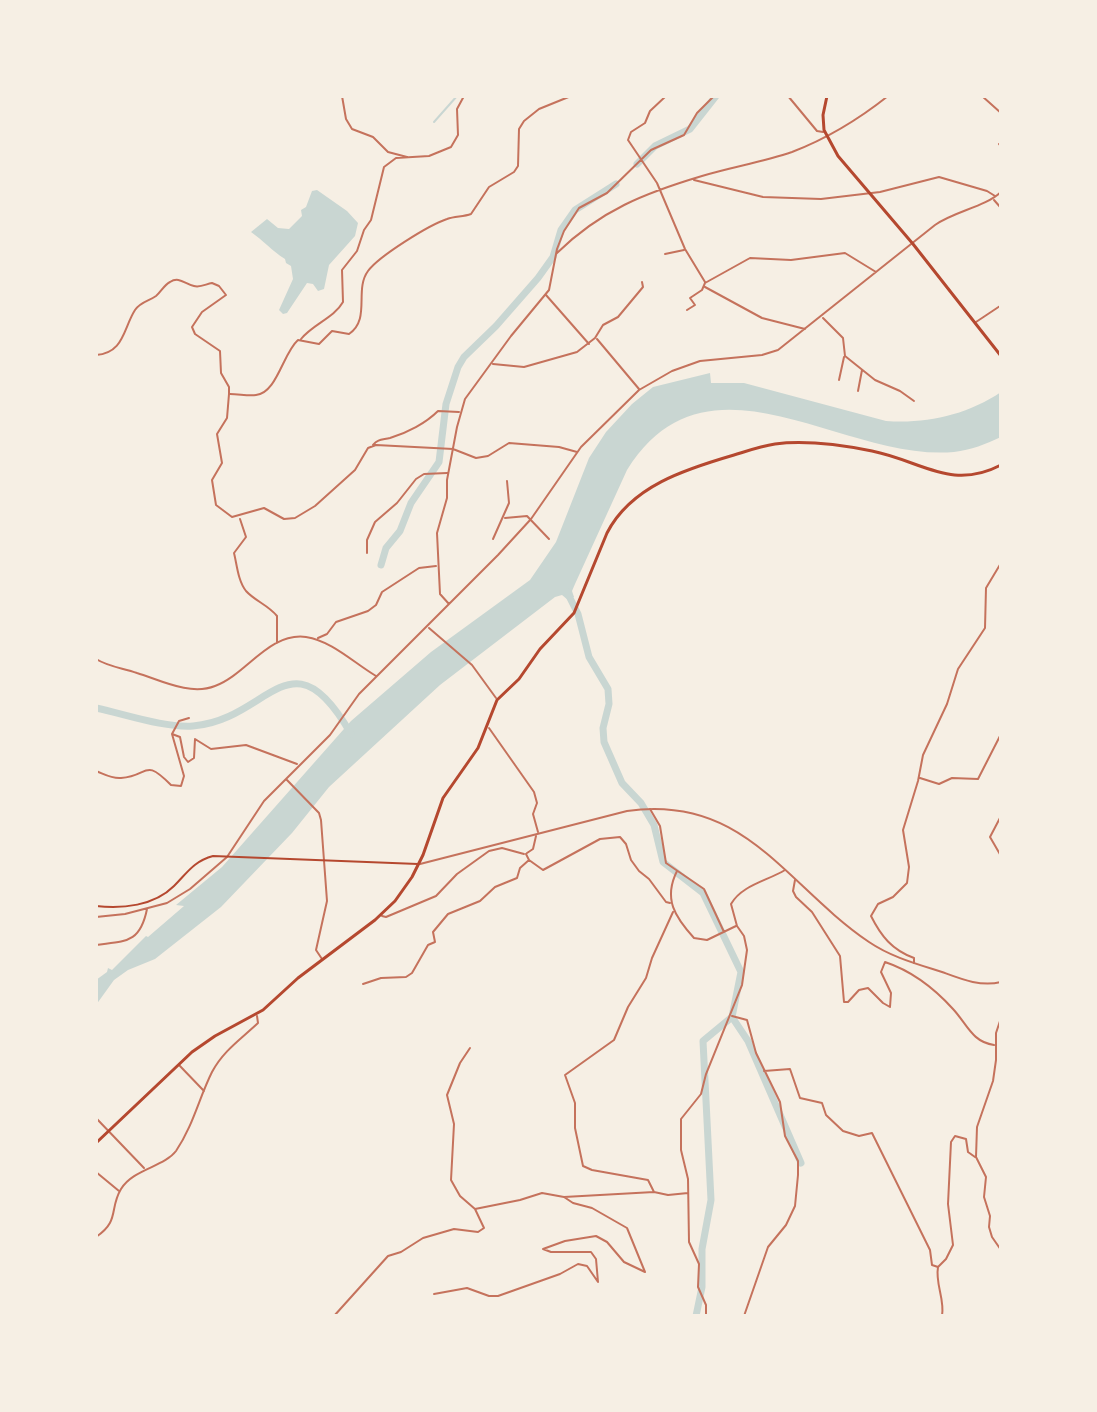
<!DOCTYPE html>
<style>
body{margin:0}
#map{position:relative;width:1097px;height:1412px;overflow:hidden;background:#f6efe4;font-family:"Zilla Slab",serif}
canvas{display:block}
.frame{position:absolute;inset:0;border:98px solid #f6efe4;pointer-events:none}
</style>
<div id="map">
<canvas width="1097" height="1412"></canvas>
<div class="frame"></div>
</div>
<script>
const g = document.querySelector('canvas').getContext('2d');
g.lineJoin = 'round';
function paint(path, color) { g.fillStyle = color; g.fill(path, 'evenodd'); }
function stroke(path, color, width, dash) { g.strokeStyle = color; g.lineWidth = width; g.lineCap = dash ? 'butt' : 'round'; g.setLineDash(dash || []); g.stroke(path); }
const water = new Path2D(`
 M317,190L347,211L358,223L355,236L329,265L324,289L318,291L313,284L307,283L287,313L283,314L279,310L293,279L291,266L286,263L285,259C271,250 264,241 251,232L267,219L278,228L289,229L302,216L301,210L306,207L312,191Z
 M710,373L711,383H744L886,421C926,424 967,415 1001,392V437C986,444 971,450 954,452C842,462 708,340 627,470L575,584L572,591L574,597L568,600L562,595L555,597L440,685L329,787L292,833L221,907L155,959L128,970L114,980L96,1005V980L107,972L108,968L112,970L146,936L148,937L184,906L176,905L222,867L351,721L431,652L530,580L556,542L589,458L606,432L632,404L653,387Z`);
const stream = new Path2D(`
 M434,122L457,96`);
const river = new Path2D(`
 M637,164L655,146L690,129L716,96
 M381,565L386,548L400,531L411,503L439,462L446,404L458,367L464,357L496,326L538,278L553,257L561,230L575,210L616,184
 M567,592L578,614L589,657L608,689L609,704L603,728L604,742L622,783L641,803L654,825L663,862L703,893L741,972L732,1017L703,1041L711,1200L702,1249V1287L696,1316
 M96,708C125,714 164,728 193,726C269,720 291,629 351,734
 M732,1017L748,1041L801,1163`);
const minor = new Path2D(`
 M342,96L346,119L352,129L373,137L388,152L407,157
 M666,96L650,111L645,123L631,132L628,140L657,183L685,249L705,282
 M788,96L817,131L823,132
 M982,96L1001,113
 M999,144L1001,146
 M694,180L763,197L821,199L880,192L939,177L987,191L995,196
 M994,200L1001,208
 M1001,216V227
 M557,253C601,210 645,193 702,176C732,167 763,162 792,152C826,139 859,119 888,96
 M665,254L684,250
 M705,287L762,318L805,329
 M546,295L589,344
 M687,310L695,305L690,298L702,290L705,283L750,258L791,260L845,253L876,272
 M823,318L843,338L845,356L875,380L900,391L914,401
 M976,322L1000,306L1001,259
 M301,339C313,324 334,318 343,302L342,270L357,251L364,230L371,220L384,167L396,158L429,156L451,147L458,135L457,109L464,96
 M597,339L639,389
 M96,355C124,353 123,329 135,310C140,302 149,301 156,296C161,292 164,285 170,282C179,276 185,284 194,286C200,288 206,284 212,283L219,286L226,295L202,312L192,327L195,334L220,351L221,373L229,387V394L227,418L217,434L222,463L212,480L216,505L232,517L264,508L284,519L295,518L315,506L355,470L368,448L376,445L453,449L476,458L488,456L509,443L559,447L577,452
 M493,364L524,367L577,352L595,338L603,325L618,317L643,287L642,282
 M839,380L844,357
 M858,391L862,370
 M230,394C239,394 248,396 256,395C277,393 283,353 298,340L319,344L332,331L349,334C371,319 354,290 368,271C379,256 429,225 447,219C455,216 463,217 471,214L489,187L514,172L518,166L519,129L524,121L539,109L571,96
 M373,445C378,439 382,440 390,438C407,433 426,423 438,411L459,412
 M505,518L527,516L549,539
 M240,519L246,537L234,553C237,565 238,581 246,591C255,601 268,605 277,616V643
 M493,539L509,503L507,481
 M367,553V540L375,522L397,503L416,479L424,474L447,473
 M449,604L440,594L437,533L447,498V480L457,427L465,399L511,336L549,290L557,249L564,231L579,208L607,193L651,150L684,135L697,113L714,96
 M429,628L472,665L496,698
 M318,638L327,634L336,622L368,611L376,605L382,592L419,568L436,566
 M96,659C109,667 123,668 137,673C160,680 190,696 215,686C246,675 269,632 306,637C332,641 354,663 376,676
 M489,728L534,792L537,803L533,814L538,832
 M172,734L180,737L184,757L188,762L194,758L195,739L211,749L246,745L297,764
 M96,771C104,774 112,779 121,778C150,776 143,757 171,785L181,786L184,776L172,734L179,721L189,718
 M920,778L939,784L952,778L978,779L1001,734
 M286,779L319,813L321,820L327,901L316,950L322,959
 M650,809L660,826L666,863L704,889L724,932
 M1001,816L990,837L1001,856
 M527,853L533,849L536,836
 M526,854L529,860L543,870L600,839L620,837L626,844L631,860L639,871L649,879L666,902L670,903
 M677,871C663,899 675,917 694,938L707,940L736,926
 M795,880L793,891L796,897L812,912L840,956L844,1002H848L859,990L868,988L883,1003L890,1007L891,993L881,972L885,962C912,971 934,988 953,1009C967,1024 972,1042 994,1045
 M382,916L386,917L436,896L457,874L489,851L502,848L524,854
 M96,917L125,914L167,903L190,889L227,857L264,801L330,735L359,694L498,555L531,519L581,447L639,390L672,371L700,361L762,355L778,350L935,225C955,211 985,207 1001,192
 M96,945C125,941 140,944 147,909
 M914,963V958C892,950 881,936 871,916L878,904L893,897L907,883L909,867L903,830L918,781L923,755L947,704L958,669L985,628L986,588L1001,563
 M363,984L381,978L406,977L412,973L428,945L435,942L433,932L448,914L480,901L495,887L517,878L520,868L529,860
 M732,1016L747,1020L756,1053L780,1102L785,1136L798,1161V1175L795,1206L786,1225L768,1247L744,1316
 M1001,1018L996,1033V1060L993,1081L977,1127L976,1157L986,1177L984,1197L990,1216L989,1227L992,1237L1001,1250
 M179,1065L204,1091
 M764,1071L790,1069L800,1098L822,1103L826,1115L843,1131L859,1136L872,1133L930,1250L932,1265L938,1267C935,1284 945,1299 942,1316
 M96,1118L144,1168
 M96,1172L119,1191
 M654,1192L648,1180L592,1170L583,1166L575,1128V1103L565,1075L614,1040L628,1007L646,978L652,958L673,912
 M475,1209L520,1200L542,1193L564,1197L654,1192L668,1195L688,1193
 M96,1237C120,1221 109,1209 121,1189C133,1169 164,1167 176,1151C193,1126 199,1098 212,1072C223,1051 241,1039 258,1023L257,1016
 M938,1267L946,1259L953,1245L948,1204L951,1142L955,1136L966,1139L968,1152L975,1157
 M434,1294L467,1288L489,1296H498L560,1274L578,1264L587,1266L598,1282L596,1259L591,1252H551L543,1249L565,1241L596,1236L607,1242L624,1262L645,1272L627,1228L592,1208L573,1203L564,1197
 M334,1316L388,1256L401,1252L423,1238L454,1229L478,1232L484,1228L475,1209L460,1196L451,1180L454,1124L447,1095L460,1063L470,1048
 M706,1316V1305L698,1287L699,1264L689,1242L688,1179L681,1150V1119L701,1094L706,1074L742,985L747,950L744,936L737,926L731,904C742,885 767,881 785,870`);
const tertiary = new Path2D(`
 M420,864L627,811C745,794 785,885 869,942C891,957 917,964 942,972C961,979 980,987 1001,982`);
const secondary = new Path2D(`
 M96,906C122,909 154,906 174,886C187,873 194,861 213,856L418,864`);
const primary = new Path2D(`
 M827,96L823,115L824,130L838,156L913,244L1001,356
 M96,1143L192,1052L215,1036L263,1010L298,978L375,920L395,901L412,877L423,855L443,798L478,748L497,700L519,679L540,649L574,613L607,533C631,486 686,469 734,455C747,451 761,446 775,444C806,440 842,445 872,451C922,461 951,491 1001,465`);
paint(water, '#c9d6d2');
stroke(stream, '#c9d6d2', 2);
stroke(river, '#c9d6d2', 7);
stroke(minor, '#c5725c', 2);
stroke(tertiary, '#c5725c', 2);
stroke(secondary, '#b5482f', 2);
stroke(primary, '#b5482f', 3);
</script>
